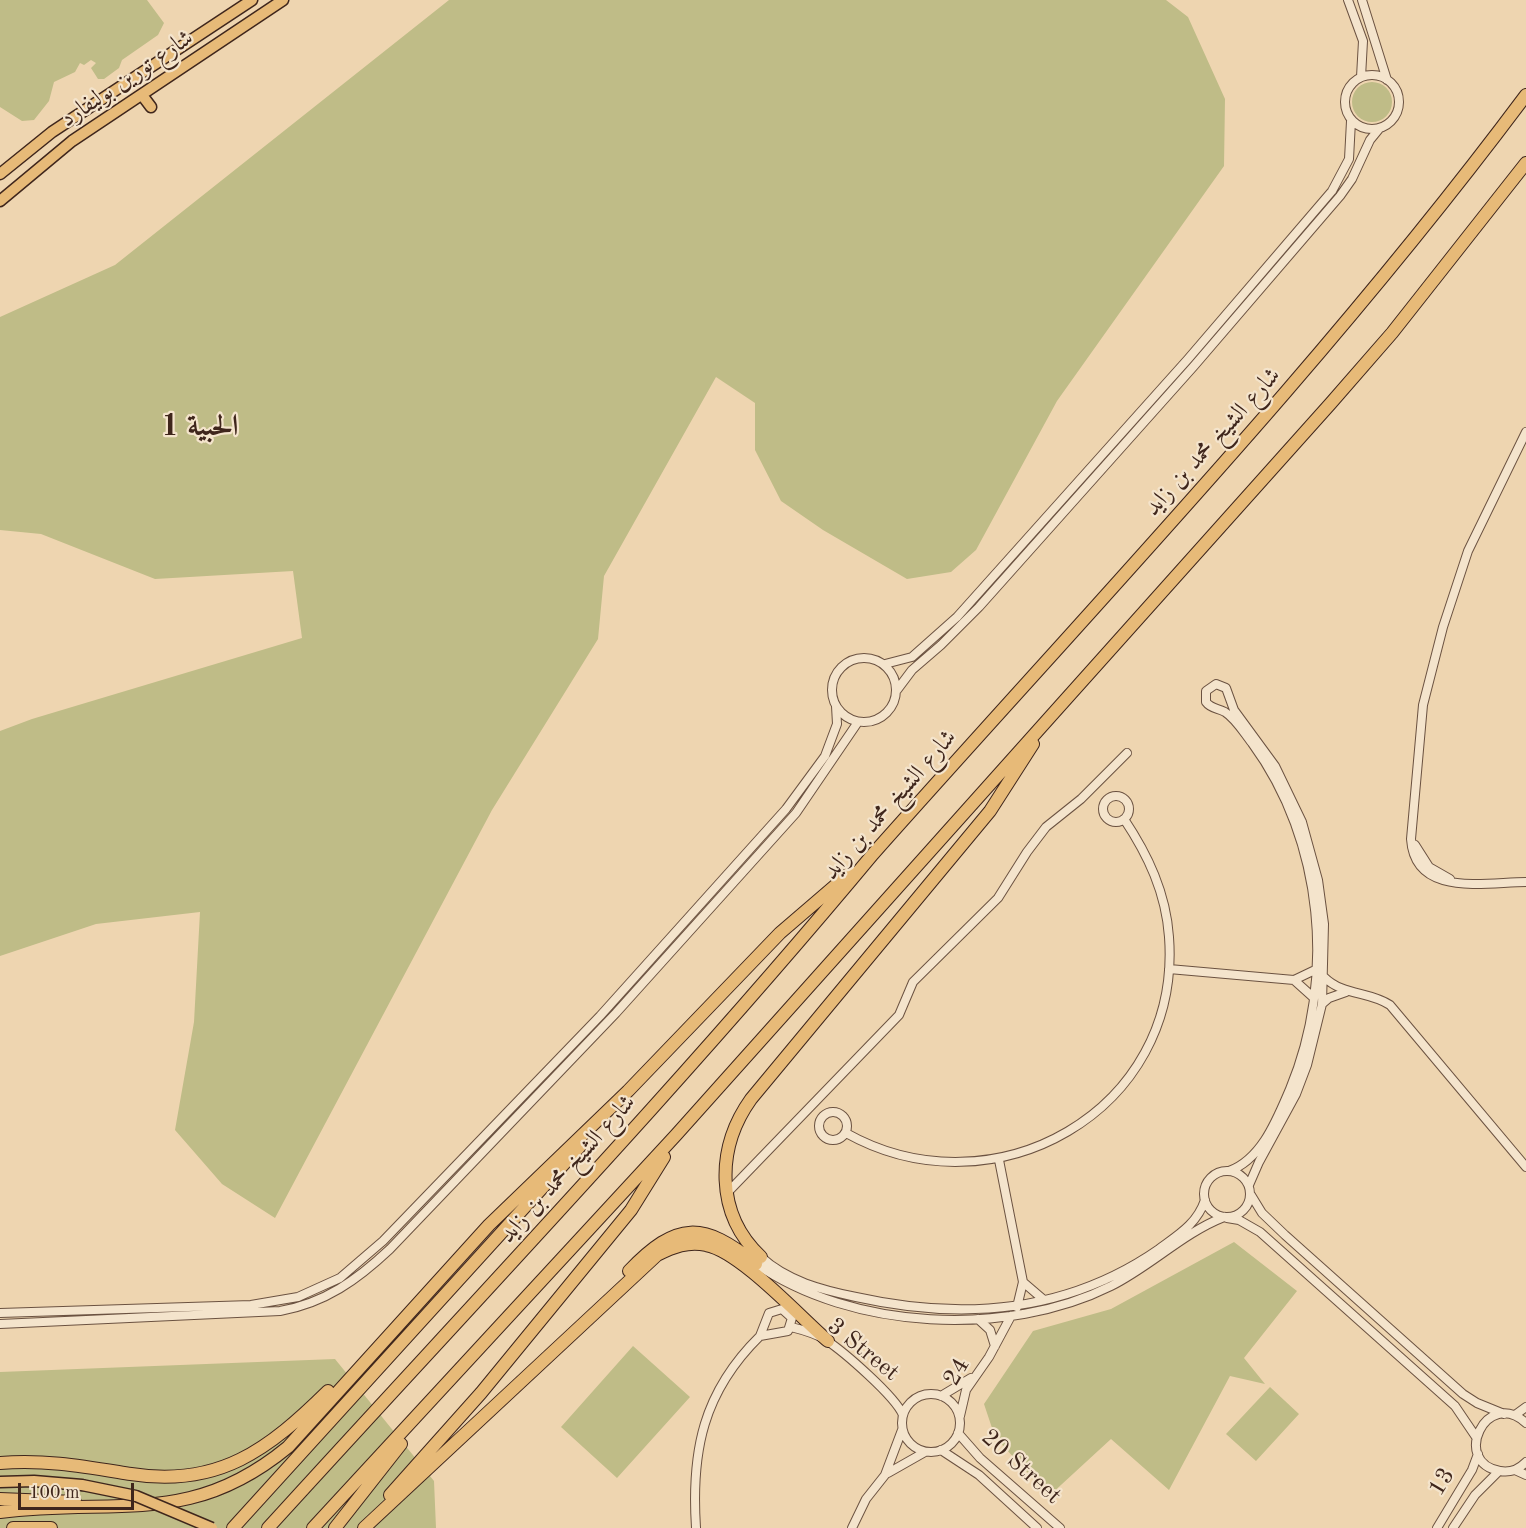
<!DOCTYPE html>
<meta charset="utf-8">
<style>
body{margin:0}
#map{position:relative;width:1526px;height:1528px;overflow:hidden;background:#eed5b0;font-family:"Old Standard TT",serif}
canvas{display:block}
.scale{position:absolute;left:18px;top:1483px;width:116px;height:27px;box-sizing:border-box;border:3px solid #3f261c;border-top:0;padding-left:8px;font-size:18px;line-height:21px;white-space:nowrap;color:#3f261c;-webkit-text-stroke:4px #f4e4cc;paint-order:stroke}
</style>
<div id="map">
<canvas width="1526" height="1528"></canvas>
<div class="scale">100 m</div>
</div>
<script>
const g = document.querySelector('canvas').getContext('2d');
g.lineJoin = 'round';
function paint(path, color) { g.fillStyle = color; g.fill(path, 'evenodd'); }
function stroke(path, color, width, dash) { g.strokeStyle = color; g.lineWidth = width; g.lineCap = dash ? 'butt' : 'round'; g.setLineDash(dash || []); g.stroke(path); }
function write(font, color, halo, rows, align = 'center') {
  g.font = font + ' "Old Standard TT",Amiri,serif'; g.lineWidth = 4.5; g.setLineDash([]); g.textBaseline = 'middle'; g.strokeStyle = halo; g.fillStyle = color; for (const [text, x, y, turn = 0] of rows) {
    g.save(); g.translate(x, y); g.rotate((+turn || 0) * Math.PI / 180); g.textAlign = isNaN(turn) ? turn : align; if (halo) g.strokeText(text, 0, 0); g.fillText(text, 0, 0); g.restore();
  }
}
const green = new Path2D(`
 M0,0H147L164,23L158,35L122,60L119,68L104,79H98L91,68L96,63L91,60L84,65L80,63L75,72L54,82L49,101L34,120L22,121L0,107Z
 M449,0H1166L1188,17L1225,99L1224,166L1057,401L976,550L951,572L907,579L823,530L781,501L755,450V403L716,377L604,576L598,639L492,810L275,1218L222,1184L175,1130L194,1022L200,912L96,924L0,956V731L32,719L302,638L293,571L155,579L41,534L0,530V317L115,265Z
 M1352 102a20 20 0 1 1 40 0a20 20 0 1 1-40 0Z
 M1234,1242L1297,1291L1244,1358L1265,1384L1230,1376L1169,1490L1111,1439L1049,1496L995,1437L984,1404L1033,1331L1111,1309Z
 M633,1346L690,1397L617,1478L561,1427Z
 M335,1359L434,1481L436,1528H0V1372Z
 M1270,1387L1299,1414L1256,1461L1226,1434Z`);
const minor = new Path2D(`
 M1348,0L1363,41L1361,77
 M1362,0L1387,80
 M1345 102a27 27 0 1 1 54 0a27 27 0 1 1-54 0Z
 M1526,432L1468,551L1443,627L1423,705L1411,839C1415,898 1485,882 1526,882
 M832 690a32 32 0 1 1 64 0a32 32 0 1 1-64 0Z
 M885,664L912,657L957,617L1188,359L1332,191L1349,159L1351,121
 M897,690L912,670L941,645L979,607L1194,366L1340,196L1352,179L1370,140L1379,129
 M1103 809a13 13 0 1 1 26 0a13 13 0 1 1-26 0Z
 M1415,845L1429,867L1450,879
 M1169,969L1294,980L1317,969
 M1324,977C1343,996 1369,991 1390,1005L1526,1167
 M1294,980L1314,998
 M1322,1004L1329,998L1346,992
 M819 1126a14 14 0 1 1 28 0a14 14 0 1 1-28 0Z
 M846,1133C994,1216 1182,1111 1169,937C1166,893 1148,855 1124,819
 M999,1160L1023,1282L1017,1307
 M1204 1194a23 23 0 1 1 46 0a23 23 0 1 1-46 0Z
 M1229,1171C1262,1159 1277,1119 1290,1089C1336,979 1324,841 1252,743C1244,733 1236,719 1225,712C1218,708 1211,709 1206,702V691L1216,684L1226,688L1234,710L1275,766L1302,822L1318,880L1324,924L1322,1004L1307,1065L1296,1094L1259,1162L1249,1185
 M727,1193L899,1015L913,982L998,898L1027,852L1046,827L1081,799L1127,753
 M1251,1195L1262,1213L1285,1235L1463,1394L1477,1403L1504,1414
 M1227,1218L1239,1220L1260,1232L1455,1406L1476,1437
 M761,1257C787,1281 822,1290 856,1297C963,1321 1067,1313 1159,1249C1178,1235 1197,1224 1205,1200
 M756,1264C851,1330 1007,1338 1111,1286C1151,1266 1183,1233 1224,1217
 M1023,1282L1044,1300
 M782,1309L792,1318L788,1331L760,1336L769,1313Z
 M0,1313L251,1305L298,1297L340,1278L383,1241L600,1016L786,809L825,756L837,724L836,706
 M978,1319L990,1330L995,1346
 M0,1324L280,1311C325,1303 357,1280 390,1249L616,1013L796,813L858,722
 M791,1327C803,1330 815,1333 826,1340C844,1352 895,1396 903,1415
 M902 1423a29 29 0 1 1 58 0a29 29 0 1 1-58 0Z
 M941,1396L971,1378
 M1515,1415L1526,1407
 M960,1416L966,1390L989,1357L1011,1316
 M1526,1423C1486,1387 1451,1463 1500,1471C1510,1473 1519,1469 1526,1462
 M958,1433L980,1458L1060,1528
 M941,1450L979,1475L1037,1528
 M1515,1470L1526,1475
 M888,1473L925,1452
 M696,1528C691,1451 703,1392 760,1336
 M852,1528L866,1499L885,1475L902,1430
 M1437,1528L1472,1470L1478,1454
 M1453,1528L1475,1495L1499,1471`);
const major = new Path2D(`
 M142,95L151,107
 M0,174L52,132L252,0
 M0,201L72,141L283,0
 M0,1482L34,1481L82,1485`);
const highway = new Path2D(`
 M761,1257C715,1214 716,1148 751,1099L990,811L1033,744
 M629,1271C677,1221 703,1221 756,1264
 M0,1463C45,1459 87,1467 131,1474C219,1488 269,1449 328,1391
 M390,1495L481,1393L631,1210L664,1157
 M0,1499L75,1502
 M0,1512C117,1497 190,1528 288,1447L489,1225L628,1091L780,933L851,872
 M13,1528H51
 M233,1528L582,1144
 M268,1528C471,1305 680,1086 873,854C1094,605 1326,363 1526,95
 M313,1528L676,1135L1331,403L1392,333L1526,163
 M335,1528L401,1444
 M364,1528L657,1255C673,1247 688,1241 706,1245C740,1251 800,1317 828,1341`);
const majorBridge = new Path2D(`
 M82,1485L136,1496L212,1528`);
const streetNames = [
 ["شارع تورين بوليفارد",127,79,-34],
 ["شارع الشيخ محمد بن زايد",1213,442,-48],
 ["شارع الشيخ محمد بن زايد",890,805,-49],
 ["شارع الشيخ محمد بن زايد",568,1169,-48],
 ["3 Street",863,1350,39],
 ["24",957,1372,-60],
 ["20 Street",1021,1467,42],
 ["13",1442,1482,-59]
];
const districtNames = [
 ["الحبية 1",200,427]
];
paint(green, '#bfbc87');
stroke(minor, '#6b5241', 10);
stroke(major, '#3f261c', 13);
stroke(highway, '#3f261c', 14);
stroke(minor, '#f4e4cc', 8);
stroke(major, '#e7ba78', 10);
stroke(highway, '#e7ba78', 12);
stroke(majorBridge, '#3f261c', 13, []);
stroke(majorBridge, '#e7ba78', 10);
write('24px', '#3f261c', '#f4e4cc', streetNames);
write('bold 30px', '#3f261c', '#f4e4cc', districtNames);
</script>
